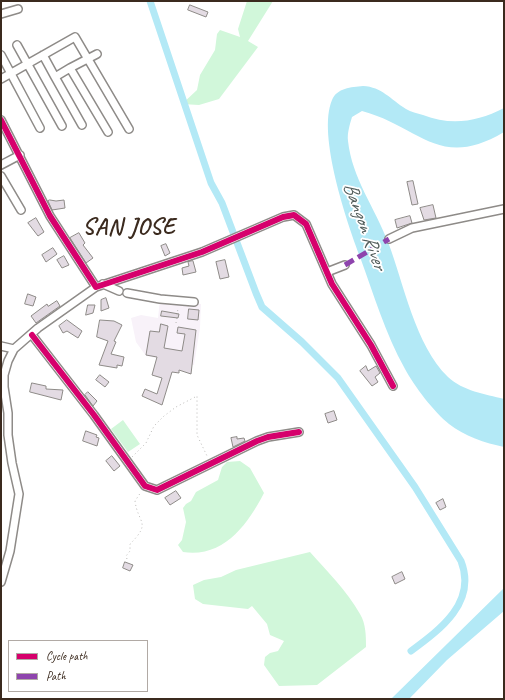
<!DOCTYPE html>
<style>
body{margin:0}
#map{position:relative;width:505px;height:700px;overflow:hidden;background:#fff;font-family:Caveat,sans-serif}
canvas{display:block}
.frame{position:absolute;inset:0;border:2px solid #3b2a1e;pointer-events:none}
.legend{position:absolute;left:8px;top:640px;width:140px;height:52px;box-sizing:border-box;background:#fff;border:1px solid #b1aaa5;margin:0;padding:5px 7px;list-style:none;font-size:12px;color:#3b2a1e}
.legend li{display:flex;align-items:center;gap:8px;height:20px}
.legend b{width:20px;border:1px solid #b1aaa5}
</style>
<div id="map">
<canvas width="505" height="700"></canvas>
<div class="frame"></div>
<ul class="legend">
<li><b style="height:5px;background:#d6006c"></b>Cycle path</li>
<li><b style="height:5px;background:#8e44ad"></b>Path</li>
</ul>
</div>
<script>
const g = document.querySelector('canvas').getContext('2d');
g.lineJoin = 'round';
function paint(path, color) { g.fillStyle = color; g.fill(path, 'evenodd'); }
function stroke(path, color, width, dash) { g.strokeStyle = color; g.lineWidth = width; g.lineCap = dash ? 'butt' : 'round'; g.setLineDash(dash || []); g.stroke(path); }
function write(font, color, halo, rows, align = 'center') {
  g.font = font + ' Caveat,sans-serif'; g.lineWidth = 3.5; g.setLineDash([]); g.textBaseline = 'middle'; g.strokeStyle = halo; g.fillStyle = color; for (const [text, x, y, turn = 0] of rows) {
    g.save(); g.translate(x, y); g.rotate((+turn || 0) * Math.PI / 180); g.textAlign = isNaN(turn) ? turn : align; if (halo) g.strokeText(text, 0, 0); g.fillText(text, 0, 0); g.restore();
  }
}
const built = new Path2D(`
 M160,299L201,304L200,328L194,365L146,356L136,342L131,318L141,315L158,318Z`);
const green = new Path2D(`
 M247,1H273L248,41L258,47L219,99L199,105L182,104L197,90L200,75L215,50L217,34L220,30L240,37L238,29Z
 M123,420L140,444L128,452L111,429Z
 M240,461L250,468L264,493C247,526 223,558 183,552L178,545L182,540L186,522L183,508L186,504L191,501L196,492L218,480L222,467L227,462Z
 M310,552C327,571 347,591 360,614C366,624 366,636 366,647L317,685L279,686L264,665L265,657L270,653L278,651L284,641L270,635L267,624L252,606L248,609L203,604L195,599L193,585L204,580L221,577L236,570Z`);
const water = new Path2D(`
 M363,86C382,87 390,99 406,109C411,112 417,113 423,115C451,126 477,122 504,108V132C439,171 419,126 362,111L352,117C350,124 347,133 348,141C352,178 375,208 388,242C404,284 415,345 448,377C463,391 485,394 504,399V447C485,443 464,436 449,424C434,412 414,386 405,369C385,333 374,295 360,257C347,222 317,135 332,100C337,88 351,87 363,86Z
 M504,588V611L447,660L409,699H391Z`);
const canal = new Path2D(`
 M150,1L211,183L222,203L256,293L262,307L302,342L338,378L415,487L461,561C477,602 441,629 411,651`);
const building = new Path2D(`
 M190,5L208,12L206,17L188,10Z
 M413,181L418,204L412,205L407,182Z
 M50,200L56,201L64,200L65,208L52,210L48,201Z
 M433,205L436,218L424,220L420,208Z
 M410,216L412,223L397,228L395,220Z
 M36,218L44,232L38,236L28,223Z
 M79,233L85,243L83,245L93,258L86,263L70,238Z
 M166,244L170,253L165,256L161,246Z
 M53,248L57,254L46,262L42,255Z
 M64,256L69,265L62,268L57,260Z
 M225,260L229,277L220,279L216,262Z
 M193,261L196,272L183,275L182,268L189,266L188,262Z
 M28,294L36,297L33,306L25,304Z
 M106,298L109,308L101,311V300Z
 M57,301L60,306L36,323L31,316L47,304L48,306Z
 M88,305H95L93,313L86,315Z
 M189,309L199,310L198,320L188,319Z
 M162,311L179,314L178,318L161,316Z
 M67,320L82,331L78,338L67,331L63,333L59,326Z
 M100,320L114,321L122,325L114,341L116,342L111,354L124,357L122,366L117,365V368L99,365L108,341L97,337Z
 M161,324L168,326L164,348L182,351L185,334L177,333L178,327L196,330L191,374L179,370V373L172,372L162,405L142,396L145,389L157,394L162,378L152,375L157,357L146,355L150,331L159,332Z
 M366,366L368,371L376,366L380,373L375,377L378,382L372,386L360,371Z
 M100,375L109,382L105,387L96,380Z
 M32,383L46,386V389L63,390L61,400L30,392Z
 M88,392L97,401L93,406L85,395Z
 M334,411L337,420L328,423L325,414Z
 M86,431L97,435L96,437L99,438L97,446L83,441Z
 M237,437V439L244,438L245,441L233,447L231,438Z
 M112,456L120,466L114,471L106,461Z
 M176,491L181,498L170,505L165,498Z
 M443,499L446,507L440,510L436,503Z
 M125,562L133,565L130,571L123,568Z
 M402,572L405,579L395,584L392,577Z`);
const path = new Path2D(`
 M176,323L178,308
 M132,457L146,443L154,426L164,416L176,407L197,396V435L208,458
 M127,559L126,556L130,551V544C152,522 138,524 135,501L141,492`);
const minor = new Path2D(`
 M1,14L18,9
 M17,45L62,126
 M1,55L40,128
 M43,55L55,77L70,68L108,132
 M70,68L97,54
 M55,77L82,125
 M1,79L75,37L129,129
 M1,120L50,216L96,287L202,252L283,217L294,215L306,224L332,284L371,345L393,386
 M1,165L20,155
 M1,176L21,210
 M389,239L412,228L504,209
 M327,272L345,265
 M103,284L119,291
 M127,293L160,299L194,302
 M32,335L94,415L145,486L157,490L257,441L268,437L299,432
 M1,346L14,349
 M1,582L10,551L19,494L12,463L8,435V413L4,387V375L8,361L14,349L38,328L96,287`);
const quiet = new Path2D(`
 M345,265L389,239`);
const cycleway = new Path2D(`
 M1,120L50,216L96,287L202,252L283,217L294,215L306,224L332,284L371,345L393,386
 M32,335L94,415L145,486L157,490L257,441L268,437L299,432`);
const waterNames = [
 ["Bangon River",364,226,70]
];
const districtNames = [
 ["SAN JOSE",129,228]
];
paint(built, '#f8f2f9');
paint(green, '#d1f7da');
paint(water, '#b3e9f6');
stroke(canal, '#b3e9f6', 7);
paint(building, '#e3dbe3');
stroke(building, '#8e8b88', 1);
stroke(minor, '#8e8b88', 10);
stroke(path, '#b9b8b6', 1, [1, 3]);
stroke(minor, '#fff', 7);
stroke(quiet, '#8e44ad', 5, [10, 5]);
stroke(cycleway, '#d6006c', 6);
write('italic 20px', '#55605e', '#fff', waterNames);
g.letterSpacing = '1px';
write('bold 23px', '#3b2a1e', '#fff', districtNames);
g.letterSpacing = '0px';
</script>
